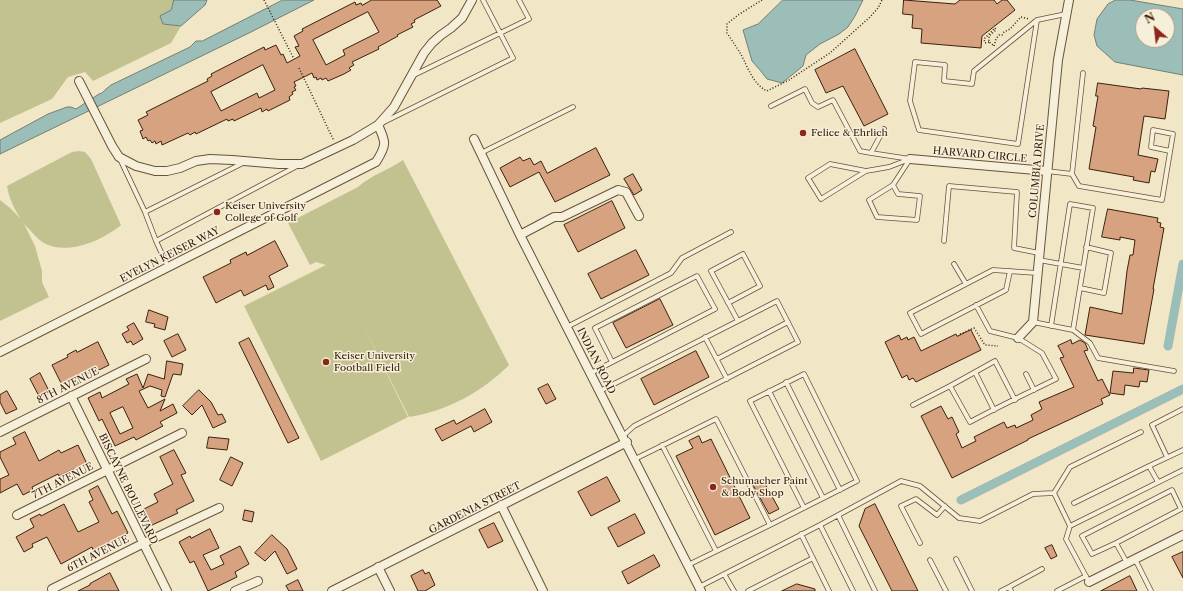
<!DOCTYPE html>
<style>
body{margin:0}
#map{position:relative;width:1183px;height:591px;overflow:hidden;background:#f1e6c6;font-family:"Libre Caslon Text",serif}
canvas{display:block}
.north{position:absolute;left:1135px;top:8px;width:40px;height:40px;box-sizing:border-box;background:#f6efda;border:1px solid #ac9c88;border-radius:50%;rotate:332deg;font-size:11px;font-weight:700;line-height:16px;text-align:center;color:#3c200d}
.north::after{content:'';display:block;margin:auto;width:14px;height:18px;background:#8f2418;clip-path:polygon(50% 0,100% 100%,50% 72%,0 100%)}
</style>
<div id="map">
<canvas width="1183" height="591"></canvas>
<div class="north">N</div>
</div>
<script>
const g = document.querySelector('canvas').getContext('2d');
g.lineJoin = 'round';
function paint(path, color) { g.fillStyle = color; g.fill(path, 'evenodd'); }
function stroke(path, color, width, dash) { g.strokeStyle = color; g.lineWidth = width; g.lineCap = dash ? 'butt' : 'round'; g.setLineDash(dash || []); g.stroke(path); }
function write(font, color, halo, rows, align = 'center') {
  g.font = font + ' "Libre Caslon Text",serif'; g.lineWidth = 3; g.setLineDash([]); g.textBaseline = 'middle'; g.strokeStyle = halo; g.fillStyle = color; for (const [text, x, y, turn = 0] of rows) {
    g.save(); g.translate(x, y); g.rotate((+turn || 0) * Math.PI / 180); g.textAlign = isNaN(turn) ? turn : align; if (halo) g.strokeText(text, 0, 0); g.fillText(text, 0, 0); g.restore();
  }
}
const green = new Path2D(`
 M0,0H174L171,10L163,24L181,26L171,43L93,81L85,72L68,77L52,99L0,123Z
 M79,151L85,152L91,159L121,225C103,240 70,255 46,244C37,240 31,230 24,224L35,246L42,271V282L49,297L0,321V200L10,208L21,219C14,209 9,198 7,186L72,152Z
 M403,160L509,365C482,392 447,411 409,417L362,323L408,417L321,461L244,306L326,265L316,262L310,265L288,223L358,187C371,175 389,170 403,160Z`);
const water = new Path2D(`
 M174,0H207L205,5L181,26L163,24L160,16L171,10Z
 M283,0H314L251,32L0,154V140L48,114L67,107H71L76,109L99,94L102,93L106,89L111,85L190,47L196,41H202Z
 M783,0H863L855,16L848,27L839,34L820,44L806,55L803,66L782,83L767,79L760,70L752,61L743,30L758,24Z
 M1116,0H1130L1183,9V75L1115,62L1097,46L1094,35L1097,19L1108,4ZM1143,16H1167V40H1143Z`);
const canal = new Path2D(`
 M1168,346L1183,264
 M961,500L1183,389`);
const building = new Path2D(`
 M372,0H437L441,6L414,20L415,22L411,24L413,27L397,35L398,36L378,47L379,49L352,62L354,65L349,68L351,70L344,74L328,81L326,78L322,80L321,78L317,80L316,77L314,78L312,73L294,82L296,86L294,87L296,90L292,92L293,94L289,97L290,100L268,111L267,109L262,112L261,108L234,121L233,119L228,121L227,119L196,134L195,132L190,135L188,133L162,145L161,141L156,144L155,141L152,143L150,140L148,141L146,137L143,139L140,131L143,130L138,120L148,115L146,112L208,81L207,79L212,76L211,74L264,47L265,50L276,45L281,55L283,54L287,63L300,56L295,47L299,46L294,36L303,31L302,29L355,2L356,5L361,3L362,5ZM368,12L379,32L343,50L345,55L326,65L313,40ZM263,65L275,90L259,98L257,93L221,111L211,92Z
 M904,0L955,4L960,0H994L997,4L1002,0H1007L1015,10L982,36L981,48L921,43L922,29L912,28L913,15L903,14Z
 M855,49L888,114L864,126L843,86L826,93L815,70Z
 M1098,83L1141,89L1142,88L1169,91L1165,119L1144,116L1138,155L1158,159L1155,172L1151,171L1149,183L1133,180L1134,177L1089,169L1096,127L1093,126L1098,96H1096Z
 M596,148L610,175L555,202L539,172L510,187L500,168L520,157L523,161L530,158L534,165L541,161L547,173Z
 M633,174L642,190L634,195L624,179Z
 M612,201L625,228L578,252L564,225Z
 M1108,209L1158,218L1157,222L1161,223L1160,227L1164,228L1153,289H1154L1144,344L1085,335L1090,307L1122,314L1127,271L1130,255H1133L1135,240L1120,237V240L1102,237Z
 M275,241L288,266L269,276L274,287L268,290L266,285L244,296L241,290L216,303L203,277L231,263L230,260L246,252L247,255Z
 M636,250L649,275L601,299L588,274Z
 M660,299L673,325L626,348L613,323Z
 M149,310L168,317L165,330L154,327L155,324L146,322Z
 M134,323L143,339L133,345L131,341L127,343L122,334L129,330L127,327Z
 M971,330L981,350L916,382L913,378L909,380L907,375L902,378L885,342L899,335L901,340L907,337L908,340L914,337L921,351L956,334L957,336Z
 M178,334L186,350L172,357L164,341Z
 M249,338L299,438L288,443L239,343Z
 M1071,340L1072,344L1080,340L1085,343L1088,350L1084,351L1098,381L1102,379L1110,395L1101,399L1103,404L1028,439V440L952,478L921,416L941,406L948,419L952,417L959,432L956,434L962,448L976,441L974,437L1004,422L1007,428L1015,425L1016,428L1029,422L1033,420L1031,415L1042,409L1039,402L1074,387L1060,358L1064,357L1058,346Z
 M98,342L109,365L95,372L94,370L79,378L78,377L62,385L52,365L68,357L67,355L76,350L77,352Z
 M696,351L709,377L654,405L641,379Z
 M167,361L183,364L181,375L173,374L165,397L161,396L162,390L150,386L139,391L148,408L165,399L160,411L173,404L177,413L160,422L163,426L136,440L134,437L115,446L102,419L99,421L88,398L100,392L102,398L129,384L126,379L137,374L143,388L148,374L164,379ZM123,407L133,428L120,434L110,413Z
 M1134,368L1149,370L1147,382L1140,381L1139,387L1125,385L1124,395L1110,393L1113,371L1133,373Z
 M40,373L50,393L40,398L30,379Z
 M548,384L556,399L546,404L538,389Z
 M199,390L211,402L218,415L222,414L226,422L213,428L202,405L192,415L183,406Z
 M7,391L17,409L6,414L0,402V395Z
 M485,409L492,422L474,432L471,426L442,441L435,429L454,420L456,424Z
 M25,432L39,461L59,450L61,453L78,445L87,464L77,469L76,468L59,476L58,474L32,487L33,490L23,495L17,484L0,493V479L9,475L0,457V452L16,444L13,438Z
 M699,436L702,443L711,439L750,518L715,535L676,456L693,448L689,441Z
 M209,437L229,439L227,450L207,448Z
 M174,450L186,473L181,475L194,501L176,510L178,513L150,526L142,510L158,502L154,494L173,484L160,457Z
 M231,457L243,463L232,486L220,480Z
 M607,477L620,501L591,516L578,492Z
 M763,480L779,509L769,514L753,485Z
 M98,486L112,514L117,511L128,533L104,545L105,547L94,552L92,547L61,564L47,537L32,544L33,547L24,552L16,537L34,527L30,519L40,514L41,516L64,504L78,532L99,522L89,502L93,500L89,491Z
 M875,504L918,591H892L859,526L865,509Z
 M245,510L254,512L252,522L243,520Z
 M635,514L645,533L618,547L608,528Z
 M494,523L503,541L488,548L479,530Z
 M210,529L219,548L203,555L211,570L224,564L220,556L240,546L249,564L235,572L237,577L208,591L194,561L190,563L179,542L190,536L191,538Z
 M272,535L287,549L297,569L287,574L275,551L265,561L255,553Z
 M1052,545L1057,556L1051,559L1045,548Z
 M1183,552V578L1172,557Z
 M654,555L660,566L628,584L622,572Z
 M423,570L425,574L429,572L435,585L425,591H418L411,576Z
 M110,573L119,591H78L90,585V584Z
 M1130,576L1137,591H1101Z
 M298,580L303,591H289L286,586Z
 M797,584L815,589V591H782Z`);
const path = new Path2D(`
 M264,0L294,59
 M762,0L738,15L727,24V33C731,39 735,45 739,51C747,64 752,84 767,91L789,80L830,53L870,17L878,8L882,0
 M989,42L985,43L984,39L995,28L996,30L989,36V42L993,45
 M994,46L996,39L999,35H1002L1004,32L1010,29L1021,17L1029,19
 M299,68L334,141
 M960,334L974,328L985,345L998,346`);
const service = new Path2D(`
 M1037,20L1018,144L919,130L910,101L915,62L945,65L944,81L972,84L974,71L1037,20L1066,14
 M412,76L529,19L519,0
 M771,106L805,89L812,103L818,107L833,100L860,151L871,153
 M384,122L513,58L483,0
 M884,129L871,153L910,159
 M481,153L573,107
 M120,159L145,212L156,241L297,166
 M866,171L821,199L808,178L830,164L866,171L889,167L910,159
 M1047,171L1072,174L1083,73
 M1072,174L1079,186L1162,200L1173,134L1153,130L1151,147L1170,151
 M893,185L898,194L920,196L917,220L877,217L869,200L893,185L910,159
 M145,212L245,162
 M156,241L168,267
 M944,241L949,186L1017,192L1014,248L1039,253
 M1039,260L1083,268
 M954,264L966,284
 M1010,271L1006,290L921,334L910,313L993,270L1037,273
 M1080,288L1104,293L1111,253L1086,247
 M976,305L990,331L1018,338L1042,353L1056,379C1027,393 998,407 970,422L950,386L995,361L1015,400
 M1033,322L1073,330L1090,343L1098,358L1174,371
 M1051,326L1070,204L1093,208L1073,330
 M567,327L671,273L682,258L731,232
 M705,337L727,379
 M717,359L788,322
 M975,372L994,410
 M591,373L715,309L697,276L595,328L612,362
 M1026,374L1034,390
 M786,382L840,490
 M600,391L738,321L711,271L743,254L760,286L728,303
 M769,391L823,498
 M913,405L950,386
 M623,436L634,426L798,342L777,301L738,321
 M662,445L716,551
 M1167,457L1152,425L1183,409
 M635,459L716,419L770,525L688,565
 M1149,466L1183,450
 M1054,493L1070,467L1141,432
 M1074,503L1149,466L1158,482
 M838,515L875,591
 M770,525L857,481L804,374L750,401L804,508
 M820,525L853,591
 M1070,526L1183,470
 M801,534L829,591
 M920,543L901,506L916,499L937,515L945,506
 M1116,543L1181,509L1172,490L1082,536L1092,554L1116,543L1127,563
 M956,559L972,591
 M1135,559L1151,591
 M930,560L946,591
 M724,574L734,591
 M699,587L820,525L901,481L920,486L959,518L980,521L1033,494L1054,493L1070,526L1066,539L1089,582
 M1009,587L1042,569
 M748,591L813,558
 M1001,591L1009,587L1011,591
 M1057,591L1086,576`);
const minor = new Path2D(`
 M79,81L112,146L119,157L136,166L155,171H167L180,168L196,161L210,159L232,160L279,164H302L353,140L378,125L394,107L424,53L432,43L441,35L451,28L462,18L472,0
 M474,139L520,235L701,591
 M910,159L1047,171
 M520,235L554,217H562L618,190L626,192L639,216
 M1018,338L1033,322L1055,91L1058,60L1069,0
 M0,352L376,162C387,145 386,142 378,125
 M71,396L167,591
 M0,432L146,359
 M501,505L543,591
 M17,515L182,433
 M378,567L390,591
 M1089,582L1183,535
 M52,589L144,543L219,508
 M235,591L258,581
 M332,591L627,442`);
const markers = [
 [803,133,4,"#8f2418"],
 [217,212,4,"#8f2418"],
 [326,362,4,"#8f2418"],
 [713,487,4,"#8f2418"]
];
const poiNames = [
 ["Felice & Ehrlich",811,133],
 ["Keiser University",225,206],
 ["College of Golf",225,218],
 ["Keiser University",334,356],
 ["Football Field",334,368],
 ["Schumacher Paint",721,481],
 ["& Body Shop",721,493]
];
const streetNames = [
 ["HARVARD CIRCLE",980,155,5],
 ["COLUMBIA DRIVE",1037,171,-85],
 ["EVELYN KEISER WAY",170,255,-27],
 ["INDIAN ROAD",596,361,63],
 ["8TH AVENUE",68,386,-27],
 ["7TH AVENUE",63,481,-27],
 ["BISCAYNE BOULEVARD",128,489,64],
 ["GARDENIA STREET",475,508,-27],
 ["6TH AVENUE",98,554,-27]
];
paint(green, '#c2c290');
paint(water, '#9bbeb9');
stroke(water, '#757f74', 1);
stroke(canal, '#9bbeb9', 9);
paint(building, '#d6a27f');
stroke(building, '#3c200d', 1);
stroke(service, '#69523b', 5.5);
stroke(minor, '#69523b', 10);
stroke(path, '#3c200d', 1.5, [1, 2]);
stroke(service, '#f6efda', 4);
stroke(minor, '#f6efda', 8);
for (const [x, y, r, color] of markers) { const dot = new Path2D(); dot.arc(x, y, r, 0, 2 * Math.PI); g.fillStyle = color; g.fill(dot); stroke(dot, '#f6efda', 1.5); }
write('10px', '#3c200d', '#f6efda', poiNames, 'left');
write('10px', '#3c200d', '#f6efda', streetNames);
</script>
